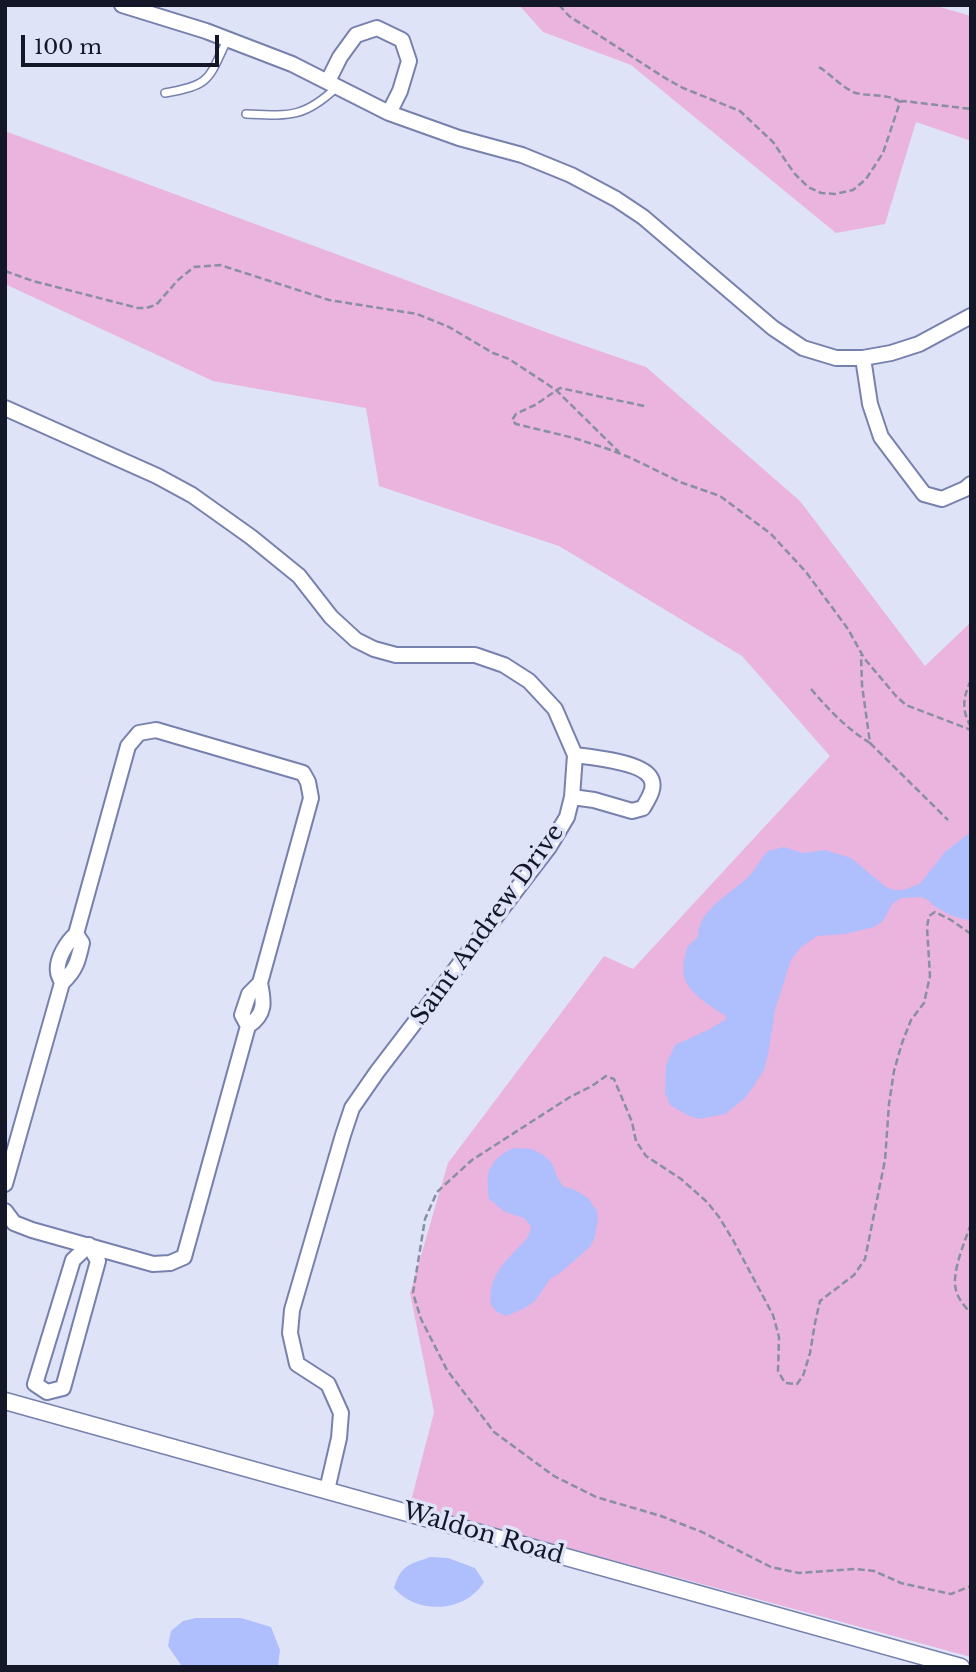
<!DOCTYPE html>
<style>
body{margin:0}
#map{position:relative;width:976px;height:1672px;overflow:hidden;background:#dee3f7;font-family:"Libre Baskerville",serif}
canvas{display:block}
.frame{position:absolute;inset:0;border:7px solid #131728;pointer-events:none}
.scale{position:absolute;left:21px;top:35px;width:198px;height:32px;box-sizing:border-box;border:4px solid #131728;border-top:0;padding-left:9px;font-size:21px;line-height:24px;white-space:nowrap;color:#131728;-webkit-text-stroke:5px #dee3f7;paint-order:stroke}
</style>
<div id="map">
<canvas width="976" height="1672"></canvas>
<div class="frame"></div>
<div class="scale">100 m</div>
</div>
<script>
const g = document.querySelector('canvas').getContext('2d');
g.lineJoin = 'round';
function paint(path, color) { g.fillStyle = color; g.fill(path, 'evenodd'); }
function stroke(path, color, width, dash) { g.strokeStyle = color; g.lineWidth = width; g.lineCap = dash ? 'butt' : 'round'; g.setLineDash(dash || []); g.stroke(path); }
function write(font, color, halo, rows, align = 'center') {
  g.font = font + ' "Libre Baskerville",serif'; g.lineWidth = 7; g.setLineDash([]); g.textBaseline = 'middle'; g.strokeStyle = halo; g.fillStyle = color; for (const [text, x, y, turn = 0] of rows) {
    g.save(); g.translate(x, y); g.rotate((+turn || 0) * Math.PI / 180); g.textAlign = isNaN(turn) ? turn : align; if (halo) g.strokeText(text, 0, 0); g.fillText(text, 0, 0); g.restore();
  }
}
const green = new Path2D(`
 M519,5H933L971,16V141L916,122L885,224L836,233L631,65L543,32Z
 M5,131L559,337L646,367L800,501L925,666L971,622V1657L410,1505L434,1412L410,1293L448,1163L604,956L633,969L830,756L742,656L559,546L379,486L366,408L213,381L5,284Z`);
const water = new Path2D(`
 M971,832V920L962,919L948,914L934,906L928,900L921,897L901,898L892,904L883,921L874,927L845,934L817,936L800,948L791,960L775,1010L768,1055L764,1070L754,1086L744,1099L725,1114L699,1119L687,1115L670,1105L665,1093L666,1065L675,1045L710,1029L726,1019L725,1015C711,1007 688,993 684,976C682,967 685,956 687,947L698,937C698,910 729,895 747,878C756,870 760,859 768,851L784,847L803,853L825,850L851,858L886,887L895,890H903L920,884L945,852Z
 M515,1148L532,1149L545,1156L553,1165L557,1177L563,1186L575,1190L588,1198L597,1211L598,1219L595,1237L590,1247L560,1273L550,1279L535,1301L525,1308L506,1316L497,1312L491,1305C487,1282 501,1265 516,1250C524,1242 530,1237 531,1226L524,1218L505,1212L489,1199C488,1191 487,1183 488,1175C490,1163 503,1151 515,1148Z
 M430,1557L448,1558L475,1568L484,1582C465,1613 417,1615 394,1588C401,1565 408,1565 430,1557Z
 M196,1618H241L271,1627L280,1650L278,1666L185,1667L181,1665L168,1646L171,1631L183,1621Z`);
const path = new Path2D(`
 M559,5L569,16L665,78L683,88L740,111L773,142L794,173L808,187L821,193L835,194L853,190L866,179L883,153L900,102C888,93 871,97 856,93C842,88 832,75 819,67
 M900,102L903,101L971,109
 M5,271L33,281L138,308H146L156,305L178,280L194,267L220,265L329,300L417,314L449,327L493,353L509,359L556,390L619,452
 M644,406L560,388L535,405L516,414L512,420L516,424L574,438L608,449L631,458L680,482L720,496L771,534L806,572L848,629L864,658L896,696L906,705L971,730
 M971,680C963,698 961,709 971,727
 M811,689C829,710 847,729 870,743L862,685L861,655
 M870,743L948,820
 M971,934L951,920L935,912L929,916L927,927L930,976L924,1003L911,1020L902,1043L894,1071L889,1104L885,1160L865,1259L854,1275L820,1301L815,1323L810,1353L803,1376L797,1384L785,1383L778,1371L779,1337L773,1315L733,1240L719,1217L707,1202L681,1179L646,1156L636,1141L632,1122L614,1079L606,1076L592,1086L570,1097L472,1160L437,1192L425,1219L413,1293L421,1319L447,1370L494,1432L554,1476L596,1497L661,1516L702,1532L771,1567L799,1573L856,1569L874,1571L901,1583L951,1594L971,1586
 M971,1224C965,1241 951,1273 956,1290C958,1299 965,1307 971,1313`);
const service = new Path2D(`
 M165,93C211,85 208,80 227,40
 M246,114C290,116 304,118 337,87`);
const minor = new Path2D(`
 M122,5L206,31L292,64L389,113L459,138L522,155L571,175L616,199L643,217L773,328L803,348L836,358H863L891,353L919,344L971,316
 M328,81L340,57L356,35L377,28L402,40L409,61L400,91L389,113
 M863,358L870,404L881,437L924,494L942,499L965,489L971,484
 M5,408L157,476L192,495L251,537L299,576L331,617L356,640L374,649L396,655H475L504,665L529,681L555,709L575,755L572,797L567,817L549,847L377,1072L352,1108L343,1135L292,1310L290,1333L297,1364L328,1384L341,1413L339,1438L327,1490
 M572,797L594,800L632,811L643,808C648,799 657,787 650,777C641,762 591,757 575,755
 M76,934L82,943C78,961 76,970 62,983C61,979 58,976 58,972C56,959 67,942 76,934L128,746L139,733L156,730L303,773L308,782L311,798L260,983
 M5,1184L62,983
 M5,1211L14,1223L32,1230L153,1264L170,1263L184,1257L248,1026C266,1014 264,1002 260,983L249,994L242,1015L248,1026
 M89,1245L98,1261L63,1388L47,1392L35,1384L73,1260Z`);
const tertiary = new Path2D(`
 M5,1401L961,1667`);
const streetNames = [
 ["Saint Andrew Drive",488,925,-54],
 ["Waldon Road",483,1534,16]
];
paint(green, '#eab4df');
paint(water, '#afbefc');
stroke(service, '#7781ad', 10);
stroke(minor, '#7781ad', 18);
stroke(tertiary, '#7781ad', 19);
stroke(path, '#898ea0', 2.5, [7, 3.5]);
stroke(service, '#fff', 7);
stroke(minor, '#fff', 14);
stroke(tertiary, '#fff', 16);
write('24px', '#131728', '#dee3f7', streetNames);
</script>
